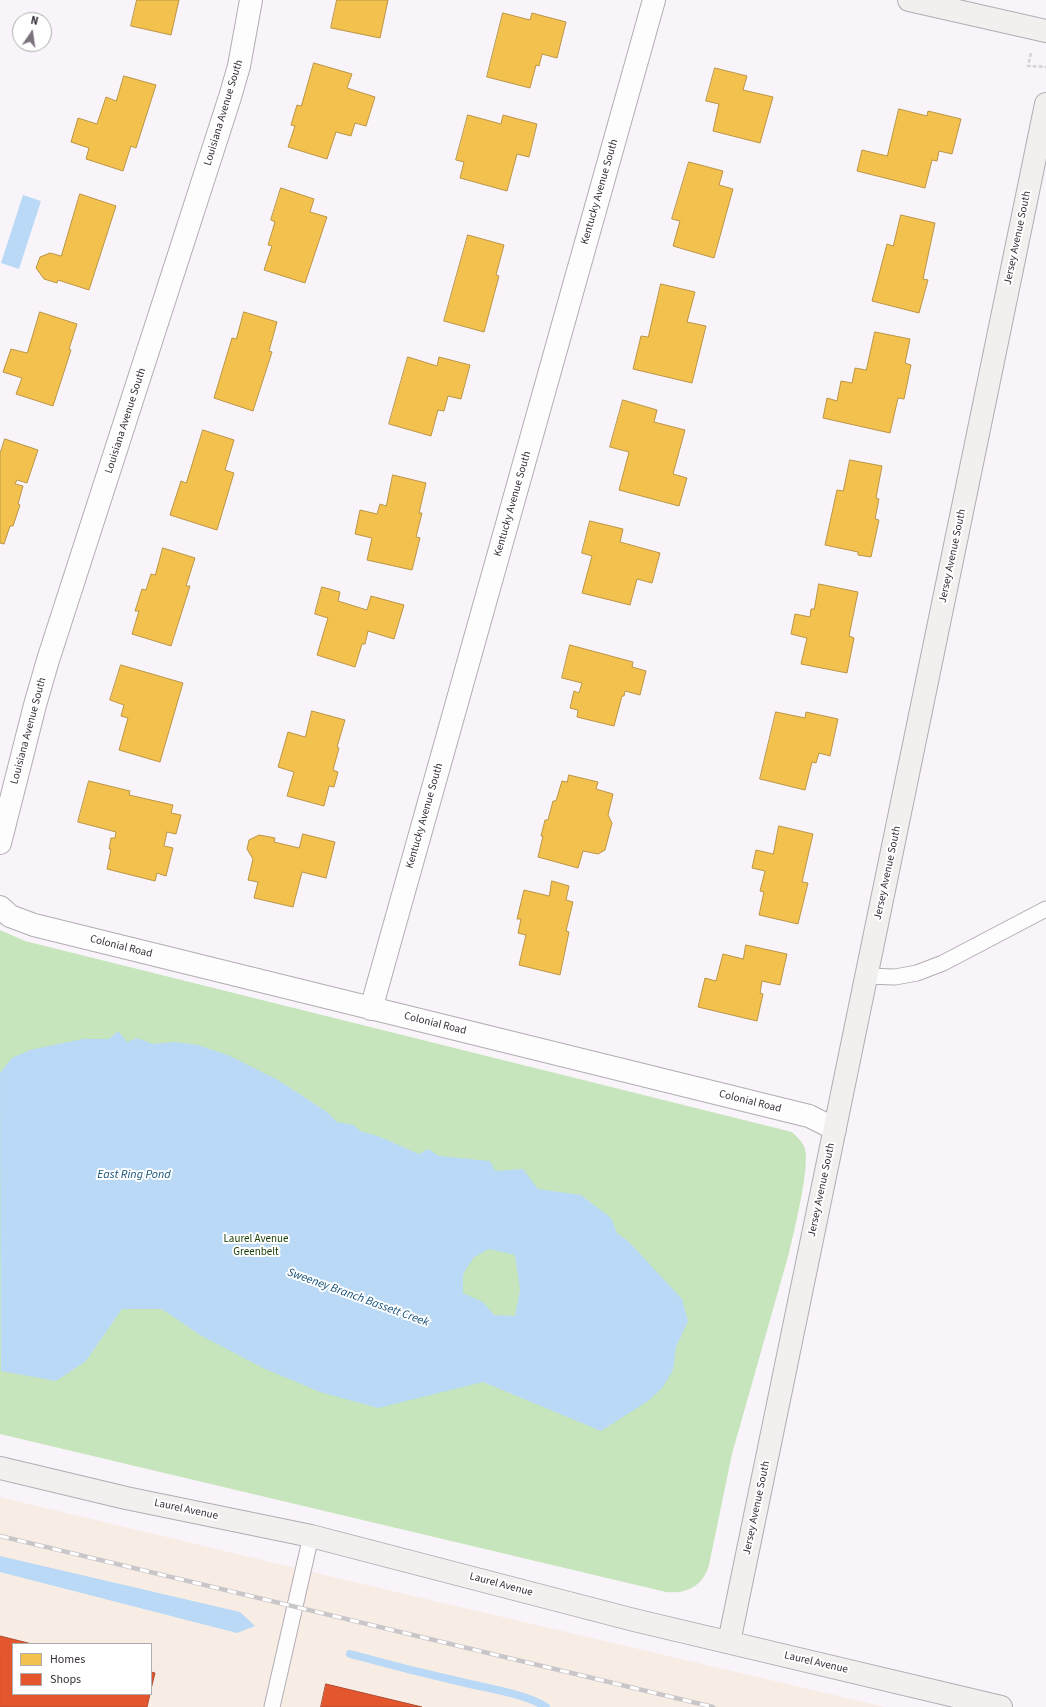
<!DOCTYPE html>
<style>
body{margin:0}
#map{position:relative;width:1046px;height:1707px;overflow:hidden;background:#f9f4f9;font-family:"Source Sans 3",sans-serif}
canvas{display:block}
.legend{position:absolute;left:12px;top:1643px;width:140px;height:52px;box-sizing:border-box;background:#fff;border:1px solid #afabaf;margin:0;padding:5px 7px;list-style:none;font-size:12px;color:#362d38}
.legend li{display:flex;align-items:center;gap:8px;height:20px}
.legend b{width:20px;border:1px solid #afabaf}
.north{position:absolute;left:12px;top:12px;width:40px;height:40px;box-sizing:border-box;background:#fff;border:1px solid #afabaf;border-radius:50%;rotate:13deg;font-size:11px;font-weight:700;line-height:16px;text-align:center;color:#362d38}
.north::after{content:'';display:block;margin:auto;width:14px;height:18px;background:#7a737c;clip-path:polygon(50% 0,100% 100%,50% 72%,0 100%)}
</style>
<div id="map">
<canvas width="1046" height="1707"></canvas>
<ul class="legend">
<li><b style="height:11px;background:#f2c14e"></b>Homes</li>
<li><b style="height:11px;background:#e4572e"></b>Shops</li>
</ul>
<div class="north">N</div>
</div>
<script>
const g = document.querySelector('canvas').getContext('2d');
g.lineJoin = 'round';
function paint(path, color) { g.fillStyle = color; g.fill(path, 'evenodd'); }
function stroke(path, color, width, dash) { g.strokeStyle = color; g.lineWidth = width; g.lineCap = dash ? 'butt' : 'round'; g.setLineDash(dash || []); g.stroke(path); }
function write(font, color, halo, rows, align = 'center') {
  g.font = font + ' "Source Sans 3",sans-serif'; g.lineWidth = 4; g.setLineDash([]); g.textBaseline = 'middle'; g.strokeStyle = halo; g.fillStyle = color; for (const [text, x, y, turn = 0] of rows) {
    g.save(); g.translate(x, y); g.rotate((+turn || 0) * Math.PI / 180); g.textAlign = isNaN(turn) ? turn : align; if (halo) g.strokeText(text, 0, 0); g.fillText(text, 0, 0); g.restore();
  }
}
const commercial = new Path2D(`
 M0,1497L337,1578L885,1707H0ZM13,1644H151V1694H13Z`);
const green = new Path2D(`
 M0,930L25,941L792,1132C797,1137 803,1142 805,1149C810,1168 794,1231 789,1253L732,1454L709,1565C703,1586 687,1594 666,1592L0,1434Z`);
const water = new Path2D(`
 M23,195L41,201L19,269L1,263Z
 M118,1031L127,1042L137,1038L153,1044L175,1042L198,1045L230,1056L278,1080L327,1112L337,1122L354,1125L360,1131L378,1136L419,1154L428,1149L439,1156L490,1161L495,1171L523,1169L538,1189L581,1195L611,1218L617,1233L629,1242L682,1299L688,1321L676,1347L673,1370L663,1387L648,1401L601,1431L483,1382L378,1408L320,1392L263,1368L200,1335L162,1309H122L86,1361L56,1381L1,1371L0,1073L12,1058L30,1050L83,1039H109ZM489,1249L515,1255L520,1290L515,1316L494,1315L483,1302L463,1293V1274L474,1257Z
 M0,1556L240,1612L255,1626L237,1633L0,1572Z`);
const homes = new Path2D(`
 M137,0H179L171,35L131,26Z
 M337,0H388L380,38L331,28Z
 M503,13L530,20L532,13L566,22L557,58L542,54L539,66L536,65L530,88L487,77Z
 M314,63L352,74L347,88L375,97L366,126L355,123L351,136L336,132L327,159L288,147L295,126L291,125L297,105L301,106Z
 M715,68L747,76L743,90L773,97L760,143L713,131L719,104L706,101Z
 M124,76L156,85L136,148L131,146L123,171L86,159L89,148L71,142L78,118L97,124L106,97L116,101Z
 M899,109L927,116L928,111L961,119L952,154L939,151L937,161L932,160L925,188L857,171L862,150L887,156Z
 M468,115L501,124L503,115L537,124L529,157L517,154L507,191L460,178L464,162L456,160Z
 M689,162L723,171L719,185L733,189L714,258L673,246L680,221L672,219Z
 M281,188L314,199L310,212L327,217L305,283L264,270L272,246L268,245L275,222L271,220Z
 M80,194L116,206L89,290L58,280L57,283L44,279L36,268L40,257L50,253L61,256Z
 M901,215L935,223L923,279L928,280L919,313L872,301L887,244L893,246Z
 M468,235L504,245L496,275L499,276L484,332L444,321Z
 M661,284L695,292L687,322L706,326L692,383L633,369L641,336L648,337Z
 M40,312L77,324L69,349L71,350L53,406L16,394L22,378L3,372L11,349L27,353Z
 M244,312L277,322L269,351L272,352L253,411L214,398L232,338L236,339Z
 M875,332L910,339L905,363L911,365L904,399L898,398L890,433L823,418L827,398L837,401L841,381L852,383L855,368L866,370Z
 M408,357L437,366L439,357L470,365L461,399L448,396L444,411L438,410L431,436L389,424Z
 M623,400L657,410L654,422L685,430L673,474L687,478L679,506L619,490L629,452L610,447Z
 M203,430L234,440L225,470L234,473L217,530L170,515L181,481L186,483Z
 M5,439L38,450L27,483L17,480L15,484L23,486L18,504L20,505L13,526H10L4,544L0,543V454Z
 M850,460L882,466L876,498L879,499L875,519L879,520L871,557L858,555V552L825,545L837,490L843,491Z
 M393,475L426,483L419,513H422L416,537L420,538L412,570L367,560L372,538L355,534L360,510L377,514L380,504L386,506Z
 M590,521L623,529L620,542L660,553L652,583L637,579L630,605L582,593L592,556L582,553Z
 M163,548L195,558L186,586H190L171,646L132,634L139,611H135L142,589L146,590L151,574L155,575Z
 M819,584L858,592L849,636L854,638L847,673L801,664L807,638L791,634L795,614L810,617L811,609H814Z
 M322,587L340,592L338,601L367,610L371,596L404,605L394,639L368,631L365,644H362L355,667L317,655L328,618L315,614Z
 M570,645L633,662L632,667L646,671L640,695L625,691L624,696H622L614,726L577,717L578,710L570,708L574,691L579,693L582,683L562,678Z
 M121,665L183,683L160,762L119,750L128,718L121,716L124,705L110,700Z
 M312,711L345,720L337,747L339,748L333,770L338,772L334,787L329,786L324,806L287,796L294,772L278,767L288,732L305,737Z
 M776,712L805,718L806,712L838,719L830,756L819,753L816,763L812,762L805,790L760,779Z
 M569,775L598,782L596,789L613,794L608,815L612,823L605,850L598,854L583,851L578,868L538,857L543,836H541L545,820H548L553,801H556L562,781L567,782Z
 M89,781L130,791L129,795L173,805L171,813L181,815L176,834L167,832L164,846L173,848L166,876L157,873L155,881L107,869L111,849H109L111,838H115L116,832L78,822Z
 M779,826L813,834L802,882L808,883L798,924L759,915L764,892L760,891L765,871L752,868L756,850L773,854Z
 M303,834L335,842L326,878L302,872L293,907L254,898L258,882L248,880L253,859L247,849L249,840L259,835L275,838L274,842L299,848Z
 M552,881L569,886L566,900L573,902L566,931L569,932L560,975L519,965L526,935L518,933L521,919H517L524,890L549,896Z
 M746,945L787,954L780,985L762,981L760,993L763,994L757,1021L698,1007L705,978L716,981L723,954L743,959Z`);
const shops = new Path2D(`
 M0,1636L32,1644H13V1694H150L147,1707H0Z
 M151,1672L155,1673L151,1689Z
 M326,1684L422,1707H321Z`);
const stream = new Path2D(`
 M350,1654C390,1665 430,1675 470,1684C492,1689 528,1695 546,1707`);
const path = new Path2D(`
 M1031,53L1028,66L1046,67`);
const lane = new Path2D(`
 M866,976L895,977L917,973L943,963L1046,909
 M272,1707L311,1536`);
const street = new Path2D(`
 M0,843L35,705L48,660L230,97L239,66L251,0
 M0,907L10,916L34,925L809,1116L835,1129
 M371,1009L654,0`);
const secondary = new Path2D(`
 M909,0L1046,31
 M0,1468L126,1498L311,1536L634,1620L1001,1707
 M729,1642L1046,104`);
const rail = new Path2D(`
 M0,1536L713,1707`);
const streetNames = [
 ["Louisiana Avenue South",224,113,-73],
 ["Kentucky Avenue South",600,192,-74],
 ["Jersey Avenue South",1018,238,-78],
 ["Louisiana Avenue South",126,421,-72],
 ["Kentucky Avenue South",513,504,-74],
 ["Jersey Avenue South",953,556,-78],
 ["Louisiana Avenue South",29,731,-75],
 ["Kentucky Avenue South",425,816,-74],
 ["Jersey Avenue South",888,873,-78],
 ["Colonial Road",121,947,14],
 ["Colonial Road",435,1024,14],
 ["Colonial Road",750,1102,14],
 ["Jersey Avenue South",822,1190,-78],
 ["Jersey Avenue South",757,1508,-78],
 ["Laurel Avenue",186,1510,12],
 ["Laurel Avenue",501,1585,15],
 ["Laurel Avenue",816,1663,13]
];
const parkNames = [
 ["Laurel Avenue",256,1240],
 ["Greenbelt",256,1253]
];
const waterNames = [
 ["East Ring Pond",134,1175],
 ["Sweeney Branch Bassett Creek",358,1298,20]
];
paint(commercial, '#f8ede5');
paint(green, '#c7e5bc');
paint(water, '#b9d9f6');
paint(homes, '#f2c14e');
stroke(homes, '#ba9547', 1);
paint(shops, '#e4572e');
stroke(shops, '#b04a31', 1);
stroke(stream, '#b9d9f6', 8);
stroke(lane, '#b2acb3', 17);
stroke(street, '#b2acb3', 24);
stroke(secondary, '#b2acb3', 24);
stroke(path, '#d7d2d7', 2.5, [4, 2]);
stroke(lane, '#fefdfe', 15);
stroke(street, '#fefdfe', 22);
stroke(secondary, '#f1f0ee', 22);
stroke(rail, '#c9c6c9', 4.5);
stroke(rail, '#fff', 3, [9]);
write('11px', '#362d38', '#fff', streetNames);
write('11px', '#153b03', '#fff', parkNames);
write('italic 12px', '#13517b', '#fff', waterNames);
</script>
